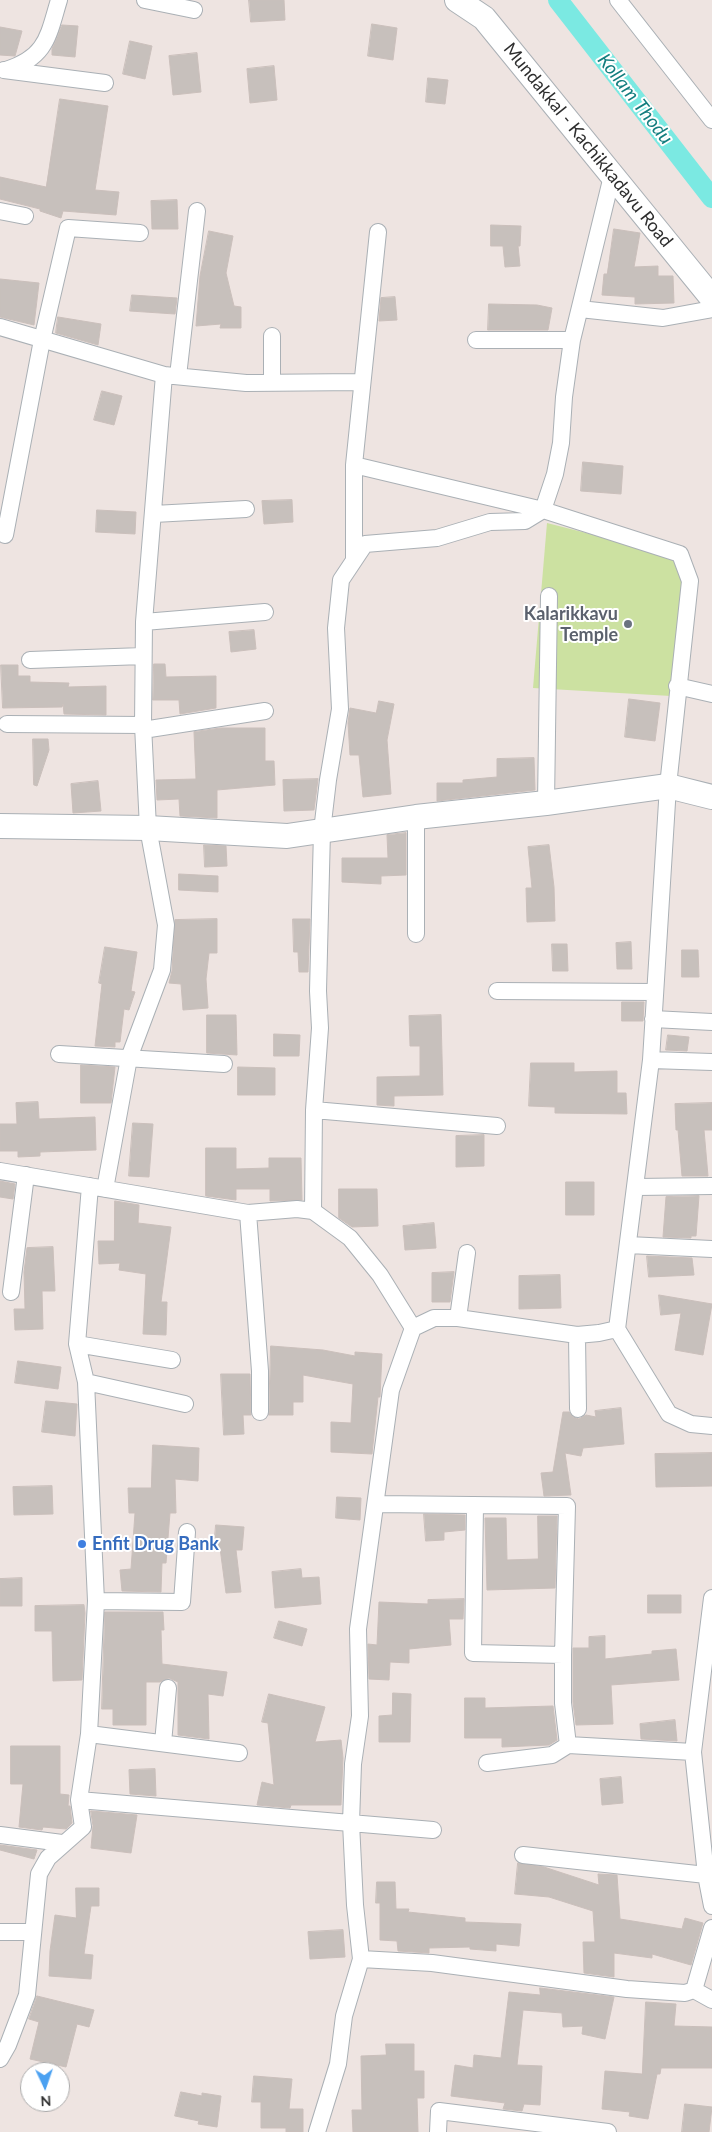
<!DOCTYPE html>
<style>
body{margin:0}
#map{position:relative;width:712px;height:2132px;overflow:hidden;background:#eee4e1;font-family:Lato,sans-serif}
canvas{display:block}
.north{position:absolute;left:20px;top:2062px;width:50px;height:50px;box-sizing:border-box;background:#fff;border:1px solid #ababab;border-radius:50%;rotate:177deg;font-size:14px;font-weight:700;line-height:20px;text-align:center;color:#2e2e2e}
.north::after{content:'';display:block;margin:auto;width:18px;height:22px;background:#4ba1f1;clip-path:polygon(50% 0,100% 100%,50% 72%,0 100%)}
</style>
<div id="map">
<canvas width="712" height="2132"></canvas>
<div class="north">N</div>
</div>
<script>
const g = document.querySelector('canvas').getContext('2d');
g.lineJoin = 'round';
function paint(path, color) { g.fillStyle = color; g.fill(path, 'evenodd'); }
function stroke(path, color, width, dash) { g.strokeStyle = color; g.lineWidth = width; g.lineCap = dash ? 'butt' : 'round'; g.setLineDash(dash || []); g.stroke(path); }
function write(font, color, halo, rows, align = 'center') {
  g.font = font + ' Lato,sans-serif'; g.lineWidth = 4; g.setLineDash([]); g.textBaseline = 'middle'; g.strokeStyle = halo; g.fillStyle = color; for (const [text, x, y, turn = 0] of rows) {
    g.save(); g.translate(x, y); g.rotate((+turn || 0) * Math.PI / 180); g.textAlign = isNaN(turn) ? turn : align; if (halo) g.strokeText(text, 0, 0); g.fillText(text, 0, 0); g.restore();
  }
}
const green = new Path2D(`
 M547,523L673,555L683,580L671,696L533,688Z`);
const canal = new Path2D(`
 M558,0L712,198`);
const building = new Path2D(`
 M249,0H284L285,20L251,22Z
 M372,24L397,28L393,60L368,56Z
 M62,25L78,26L75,57L52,55V49Z
 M0,27L22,31L15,56L0,55Z
 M130,41L152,46L145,79L123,74Z
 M197,53L201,92L173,95L169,56Z
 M274,66L277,100L250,103L247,69Z
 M428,78L448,80L445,104L426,102Z
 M60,99L108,106L95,190L119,192L116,215L63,211L61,218L40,211V209L0,199V177L46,187Z
 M177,200L178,229H152L151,201Z
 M491,225L521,226L520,246H518L520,266L505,267L503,246H491Z
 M614,229L640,233L634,267L658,266V276H673L674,303L635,304V297L602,295L604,274H607Z
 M209,231L233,236L226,273L234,306L241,307V328H220L221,324L196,326L200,276Z
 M0,279L39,283L34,325L0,317Z
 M132,295L177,298L175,314L130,311Z
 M395,297L397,320L379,321L381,298Z
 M489,304L537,305L552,308L548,330H488Z
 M58,317L101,324L98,345L56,333Z
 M102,391L122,396L114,425L94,420Z
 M583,462L623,466L621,494L581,491Z
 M292,500L293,522L264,524L262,501Z
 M97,510L136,512L135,534L96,532Z
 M254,630L256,649L231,652L229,632Z
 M154,664H165L166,677L216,676V708L180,714L179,700H153Z
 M1,665H18V676H30V682L69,683L68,687L106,686V715L64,714L63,704L62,707L3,708Z
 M629,699L660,703L655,741L625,737Z
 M379,701L394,704L387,740L391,794L363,797L359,755H350L348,723L350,708L376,713Z
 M221,728H265V761H274L275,785L217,790V818L180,816L179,799L157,800L156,780L196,779L194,732Z
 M33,739H48L49,750L37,786L34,785Z
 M534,758L535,790L437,801V783H463V780L497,777V759Z
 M318,779L314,810L284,811L283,780Z
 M98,781L101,811L73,813L71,784Z
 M406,833V875L381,876V884L342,882V858H388L387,835Z
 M204,845L226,846L227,866L205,867Z
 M549,845L554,887L555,921L527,922L526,888H532L528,847Z
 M179,874L218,876V892L179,890Z
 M217,919V953H209L206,979L208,1008L183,1010L181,984L169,983L172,971L175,920Z
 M293,919H310L308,972H299L298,952H294Z
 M631,942L632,969H617L616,943Z
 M552,944H567L568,971H553Z
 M105,947L137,952L131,991L135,992L129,1010L124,1009L120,1042H115V1047L95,1046L102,984L99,983Z
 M682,950H698L699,977H682Z
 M622,1002H644L643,1021H622Z
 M207,1015H236L237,1055L207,1053Z
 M441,1015L443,1095L394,1096V1106L377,1105V1077L420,1076V1046H410L409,1016Z
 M274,1034L300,1035L299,1056H274Z
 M668,1035L689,1037L687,1051L666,1050Z
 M531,1063H574V1072L617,1071V1093H626L627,1114L555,1113V1107L529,1106Z
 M81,1065L115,1067L111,1103H81Z
 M238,1067L275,1068V1095H238Z
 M38,1102L39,1119L95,1117L96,1150L40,1152V1156L18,1157V1151H0V1124H17L16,1103Z
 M712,1103V1130H704L708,1176H682L678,1130H676L675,1104Z
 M133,1123L153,1124L149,1177L129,1176Z
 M484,1135V1166L456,1167V1136Z
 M206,1148H236V1169L269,1168V1158H301L302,1200L270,1201V1189H236V1200L206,1196Z
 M0,1181L15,1184L13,1199L0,1197Z
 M566,1182H594V1215H566Z
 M339,1189H377L378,1226L352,1227L339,1218Z
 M699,1196L696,1236H691V1238L663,1237L666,1197Z
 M115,1201L139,1205L138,1223L171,1227L161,1302H167L166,1335L143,1334L146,1274L119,1270L120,1263L99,1264L98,1241H114Z
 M434,1223L436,1248L405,1250L403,1226Z
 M53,1247L55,1291H42L43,1329L15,1330L14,1309H25L24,1272L27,1248Z
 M647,1256L692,1258L694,1275L649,1277Z
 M454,1272L450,1302H432V1273Z
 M560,1275L561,1308L519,1309V1276Z
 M659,1295L712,1304L703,1355L675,1350L681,1313L661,1315Z
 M271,1346L323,1350L355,1356V1352L382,1354L380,1397H378L372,1454L331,1452V1422L351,1423L353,1384L303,1375V1402H293V1415H269Z
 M18,1361L61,1367L58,1389L15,1383Z
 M221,1374H250L251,1415H243L244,1434L224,1435Z
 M46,1401L77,1404L75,1436L42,1432Z
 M621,1408L624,1444L583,1448L581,1456L565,1453L571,1495L544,1496L541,1473L553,1472L563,1412H569L573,1417L579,1419L586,1415L596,1417L595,1411Z
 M153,1445L199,1448L198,1481L175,1479L176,1513H170L166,1563H162L161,1592L122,1591L120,1570L131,1569L135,1513H129L128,1488H151Z
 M712,1453V1486L656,1487L655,1454Z
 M52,1486L53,1514L14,1515L13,1487Z
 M337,1497L361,1498L360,1520L336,1518Z
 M424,1514L465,1515V1530L444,1532V1540L426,1541Z
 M538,1516H557L555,1588L487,1590L485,1518H506L507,1560L538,1559Z
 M216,1525L244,1527L242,1550H236L241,1592L226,1593L220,1548H214Z
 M301,1569L302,1578L319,1577L321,1604L275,1608L272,1572Z
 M22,1578V1606H0V1579Z
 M648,1595H681V1613H648Z
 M464,1599L463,1619H449L451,1645L409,1649V1663L390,1662L389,1680L369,1679L368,1644L377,1645L379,1602L428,1604V1600Z
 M84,1605L85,1613L82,1680L53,1681L52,1631H35V1606Z
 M105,1612H163L164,1630H161L162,1664L227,1672L223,1696L208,1694L209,1739L178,1735V1682L169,1678L160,1682H146V1725H113V1709H102Z
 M279,1621L307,1629L302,1646L274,1638Z
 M605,1636V1659L652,1654V1651L676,1649L679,1680L611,1685L613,1724L576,1725L573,1702V1648H589V1637Z
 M393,1693L411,1694L410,1742H379V1716L392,1715Z
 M269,1694L325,1707L315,1742L341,1740L343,1758L341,1805H291L290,1808L257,1805L262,1782L274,1785L268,1723L262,1722Z
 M465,1698H485V1708L553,1706L557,1740L549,1745L502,1747V1738H465Z
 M675,1720L677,1741L641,1739L640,1724Z
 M11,1746H60V1794L69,1795L68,1806H70L72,1823L66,1829L43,1827L42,1830L19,1827L23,1784H11Z
 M155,1769L156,1796L130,1794L129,1770Z
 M621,1777L623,1803L602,1805L600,1779Z
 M91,1811L137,1815L131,1853L91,1848L93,1826Z
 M0,1845L37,1850L34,1859L0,1850Z
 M518,1863L544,1867L599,1885L598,1874L617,1875L620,1919L682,1929L685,1918L703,1923L691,1965L652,1954V1958L614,1953V1977L584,1973L583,1942H595L593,1911L549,1897L515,1894Z
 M377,1882H395L396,1909H409L408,1912L465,1918V1922L521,1924L519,1946L496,1944V1951L470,1949V1947L429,1948V1953L398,1951L397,1941L380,1940V1903H376Z
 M76,1888H99V1906H91L84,1954L93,1955L91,1979L49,1976L50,1951L55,1915L76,1918Z
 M343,1930L345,1957L310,1959L308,1932Z
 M540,1988L614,1997L605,2039L582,2034L583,2026L563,2027L562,2013L523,2010L517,2065L542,2066L540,2105L524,2104L522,2111L503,2109L505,2103L451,2096L455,2065L473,2068L474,2055L501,2058L509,1992L540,1995Z
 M37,1996L94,2010L89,2027L77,2024L66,2067L30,2059L39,2022L29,2019Z
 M646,2002L676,2004L674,2026L712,2027V2068H661L660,2074H657L648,2119L629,2116L630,2112L602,2109L605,2071L642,2074Z
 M386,2044H414V2071H424V2098H417L418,2132H353L352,2110H362L361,2056L386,2055Z
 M254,2076L292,2079L289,2109H303V2132H286V2128H261V2102H252Z
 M181,2092L202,2096V2093L221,2096L217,2127L198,2124L199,2121L175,2116Z
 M685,2104L712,2107L709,2132H682Z`);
const street = new Path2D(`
 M145,0L194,10
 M618,0L712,120
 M4,70L105,83
 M6,70C47,57 48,36 59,0
 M0,211L25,216
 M580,309L663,318L712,309
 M0,327L164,375L246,383L362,382
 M272,336V383
 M476,340H572
 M178,376L197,211
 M354,465L378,232
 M154,514L246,509
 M5,535L42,340L68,228L140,233
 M354,560V465L543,510L680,554L690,581L668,786L651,1060L617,1329L669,1414L691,1424L712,1426
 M144,622L265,612
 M30,660L143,656
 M677,686L712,694
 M7,724L143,725
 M143,730L265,711
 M546,803L549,596
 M416,934V817
 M497,991L655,992
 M653,1019L712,1022
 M59,1054L224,1064
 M651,1060L712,1062
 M314,1110L497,1126
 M0,1171L248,1213L297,1209L313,1211
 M637,1187L712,1186
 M105,1189L129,1058L162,970L166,925L148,828L143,725L144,622L164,375
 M248,1213L260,1371V1412
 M628,1245L712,1249
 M11,1292L26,1175
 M458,1318L467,1253
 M413,1328L434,1318H458L577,1335L599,1333L617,1329
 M577,1335L578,1409
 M77,1344L172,1360
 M86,1382L185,1404
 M377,1504L567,1506L563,1655
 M475,1505L473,1653L563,1655V1703L568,1745L693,1752L706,1875L712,1906
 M96,1601L182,1602L187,1532
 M89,1734L239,1753
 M163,1743L168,1688
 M693,1752L712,1598
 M487,1763L552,1755L568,1745
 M79,1800L433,1830
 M0,1835L62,1843
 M523,1855L706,1875
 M712,1928L694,1990L712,2000
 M0,1932H33
 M361,1959L432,1963L627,1989L685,1993L694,1990
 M0,2059L8,2045L27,1995L39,1874L48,1858L83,1827L79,1800L89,1734L96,1601L86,1382L77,1344L90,1186
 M317,2132L338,2064L344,2016L361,1959L355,1905L351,1823L353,1764L360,1716L358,1629L391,1390L413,1328L380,1275L350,1238L313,1211L314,1110L320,1028L318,991L322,831L328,780L340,709L336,628L341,580L365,544L437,538L490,522L525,521L543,510L555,474L561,443L564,397L572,340L612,176
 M438,2132L439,2111L608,2132`);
const secondary = new Path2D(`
 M457,0L484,18L712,298
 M0,826L148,828L287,836L416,817L546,803L668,786L712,797`);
const markers = [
 [628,624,5,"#6b7280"],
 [82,1544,5,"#3f7fe0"]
];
const streetNames = [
 ["Mundakkal - Kachikkadavu Road",588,145,51]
];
const worshipNames = [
 ["Kalarikkavu",618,614],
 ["Temple",618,635]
];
const shopNames = [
 ["Enfit Drug Bank",92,1544]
];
const waterNames = [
 ["Kollam Thodu",635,99,52]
];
paint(green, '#cce1a1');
stroke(canal, '#7be9e2', 20);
paint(building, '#c7c0bc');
stroke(building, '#cabfbb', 1);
stroke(street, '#aab0b5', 18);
stroke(secondary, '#aab0b5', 26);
stroke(street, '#fff', 16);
stroke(secondary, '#fff', 24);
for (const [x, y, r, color] of markers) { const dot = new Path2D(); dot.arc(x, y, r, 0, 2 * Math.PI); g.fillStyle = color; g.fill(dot); stroke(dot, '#fff', 2); }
write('18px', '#2e2e2e', '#fff', streetNames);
write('bold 18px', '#5b616d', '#fff', worshipNames, 'right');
write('bold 18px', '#366cbe', '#fff', shopNames, 'left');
write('italic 19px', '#147e7f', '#fff', waterNames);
</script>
